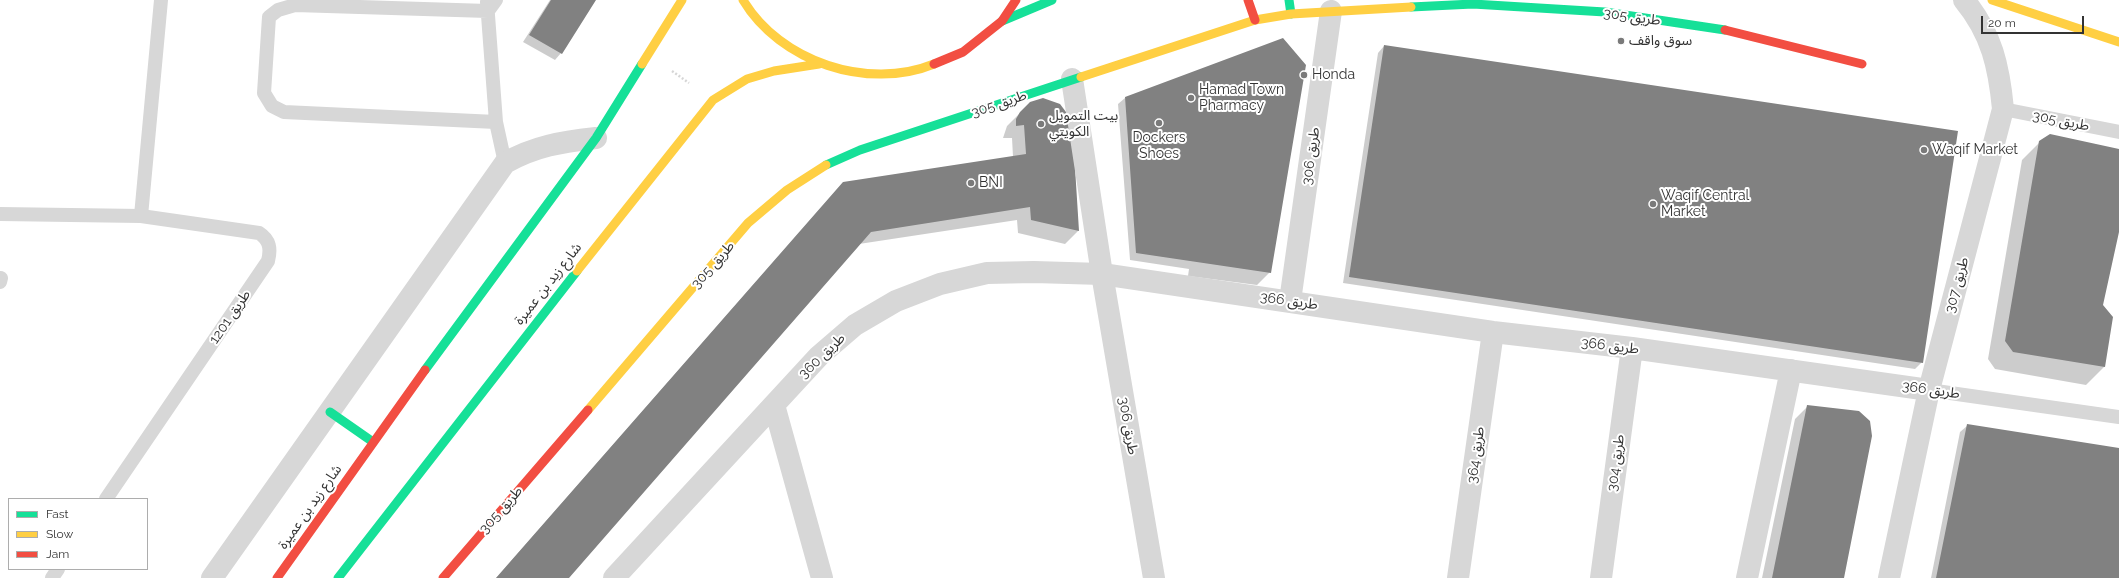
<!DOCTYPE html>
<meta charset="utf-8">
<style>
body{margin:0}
#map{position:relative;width:2119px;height:578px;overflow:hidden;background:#fff;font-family:Raleway,sans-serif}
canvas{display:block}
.legend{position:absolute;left:8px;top:498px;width:140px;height:72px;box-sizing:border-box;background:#fff;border:1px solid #adadad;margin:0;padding:5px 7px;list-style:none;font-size:12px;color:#333}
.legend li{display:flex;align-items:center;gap:8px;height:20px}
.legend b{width:20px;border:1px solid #adadad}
.scale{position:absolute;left:1981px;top:16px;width:103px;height:18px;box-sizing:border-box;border:2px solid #333;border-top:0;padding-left:5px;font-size:12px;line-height:14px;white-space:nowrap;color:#333;-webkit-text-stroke:3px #fff;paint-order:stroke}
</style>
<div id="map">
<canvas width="2119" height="578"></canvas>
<ul class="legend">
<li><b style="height:5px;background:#16e098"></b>Fast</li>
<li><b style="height:5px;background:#ffcf43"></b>Slow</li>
<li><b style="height:5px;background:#f24e42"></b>Jam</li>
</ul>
<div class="scale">20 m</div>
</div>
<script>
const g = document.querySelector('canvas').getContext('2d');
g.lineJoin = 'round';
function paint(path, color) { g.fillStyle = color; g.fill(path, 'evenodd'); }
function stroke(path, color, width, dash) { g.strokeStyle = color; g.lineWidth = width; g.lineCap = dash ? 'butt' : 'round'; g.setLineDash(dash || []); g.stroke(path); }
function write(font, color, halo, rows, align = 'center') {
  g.font = font + ' Raleway,"Noto Sans Arabic",sans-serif'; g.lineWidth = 4; g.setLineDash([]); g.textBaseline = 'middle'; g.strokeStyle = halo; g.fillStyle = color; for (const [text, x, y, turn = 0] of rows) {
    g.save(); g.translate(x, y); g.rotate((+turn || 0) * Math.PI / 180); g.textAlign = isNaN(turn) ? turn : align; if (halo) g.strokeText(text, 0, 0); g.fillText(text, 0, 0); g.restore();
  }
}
const shadow = new Path2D(`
 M550,0H595L561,53L555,60L523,42Z
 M1384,46L1922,362L1915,369L1343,283L1378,53Z
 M1125,98L1270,272L1257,285L1188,276L1189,269L1130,260L1118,104Z
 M1043,99L1059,104L1071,120L1078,231L1065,244L1018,233L1017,220L859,244L567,578H496L843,183L1013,157L1012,138H1003L1007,126L1021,112Z
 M2040,142L2119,150V227L2102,305L2112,318L2104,367L2086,385L1995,369L1988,359L2022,160Z
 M1808,406L1843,578H1762L1795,419Z
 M1967,426L2119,449V578H1931L1960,432Z`);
const building = new Path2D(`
 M551,0H596L562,54L529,35Z
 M1283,38L1306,65L1271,273L1136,253L1125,97Z
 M1384,45L1958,131L1923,363L1349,277Z
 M1043,98L1060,104L1072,120L1079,231L1031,220L1030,207L871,232L569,578H496L843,182L1026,154L1024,125L1016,126V119L1020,112L1030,102Z
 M2050,134L2119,149V232L2103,305L2113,317L2105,367L2013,352L2005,341L2039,141Z
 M1807,405L1859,411L1870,421L1872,436L1844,578H1772Z
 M1967,424L2119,448V578H1936Z`);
const path = new Path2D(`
 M672,71L689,83`);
const lane = new Path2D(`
 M487,2L496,122L505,163
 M2003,109L2119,132
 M496,122L284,112L272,106L264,93L269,17L278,10L295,5L488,11L496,0
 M0,214L141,216L259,233C270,240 271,249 268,261L106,499
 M141,216L161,0
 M0,282L1,278
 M1929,390L2119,417
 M52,578L58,569`);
const street = new Path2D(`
 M1072,79L1102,274L1154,578
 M1290,301L1331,11
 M774,405L822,578
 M212,578L505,163C535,146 561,142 596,138
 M614,578L819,356L855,325L896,301L940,284L987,273L1034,272L1102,274L1493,332L1632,348L1929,390
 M1458,578L1493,332
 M1601,578L1632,348
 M1747,578L1791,370
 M1889,578L1929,390L2003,109C1999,67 1992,34 1964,0`);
const fast = new Path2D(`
 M1289,0L1291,14
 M1411,7L1473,4L1605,12L1725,30
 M1002,21L1052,0
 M826,165L860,150L1081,77
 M425,370L596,138L642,64
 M330,412L373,442
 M338,578L577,271`);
const slow = new Path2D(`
 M743,0C780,62 868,91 934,64
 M1992,0L2119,42
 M642,64L682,0
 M1081,77L1255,20L1291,14L1411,7
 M577,271L713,100L747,79L774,71L819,64
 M588,410L748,223L787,190L826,165`);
const jam = new Path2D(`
 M1248,0L1255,20
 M1725,30L1862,64
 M934,64L963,52L1002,21L1016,0
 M277,578L425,370
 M443,578L588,410`);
const markers = [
 [1621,41,4,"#7a7a7a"],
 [1304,75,4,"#7a7a7a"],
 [1191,98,4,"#7a7a7a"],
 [1159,123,4,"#7a7a7a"],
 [1041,124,4,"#7a7a7a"],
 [1924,150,4,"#7a7a7a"],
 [971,183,4,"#7a7a7a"],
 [1653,204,4,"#7a7a7a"]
];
const streetNames = [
 ["طريق 305",1632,17,8],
 ["طريق 305",999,104,-19],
 ["طريق 305",2061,121,11],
 ["طريق 306",1311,156,-82],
 ["طريق 305",713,265,-49],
 ["شارع زيد بن عميرة",548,284,-52],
 ["طريق 307",1957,285,-75],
 ["طريق 366",1289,301,8],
 ["طريق 1201",230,317,-56],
 ["طريق 366",1610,346,7],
 ["طريق 360",822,356,-44],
 ["طريق 366",1931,390,8],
 ["طريق 306",1128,426,80],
 ["طريق 364",1476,455,-82],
 ["طريق 304",1616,463,-82],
 ["شارع زيد بن عميرة",310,507,-55],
 ["طريق 305",501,510,-49]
];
const poiNames = [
 ["سوق واقف",1629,41],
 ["Honda",1312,75],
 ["Hamad Town",1199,90],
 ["Pharmacy",1199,106],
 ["بيت التمويل",1049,116],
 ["الكويتي",1049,132],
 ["Dockers",1159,138,"center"],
 ["Shoes",1159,154,"center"],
 ["Waqif Market",1932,150],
 ["BNI",979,183],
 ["Waqif Central",1661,196],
 ["Market",1661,212]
];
paint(shadow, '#0003');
paint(building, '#818181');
stroke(path, '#d6d6d6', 2.5, [2, 2]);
stroke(lane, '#d7d7d7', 14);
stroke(street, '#d7d7d7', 22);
stroke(fast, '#16e098', 9);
stroke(slow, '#ffcf43', 9);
stroke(jam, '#f24e42', 9);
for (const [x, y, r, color] of markers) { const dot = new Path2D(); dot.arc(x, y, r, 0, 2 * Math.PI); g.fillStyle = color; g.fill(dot); stroke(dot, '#fff', 1.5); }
write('14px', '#333', '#fff', streetNames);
write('14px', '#333', '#fff', poiNames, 'left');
</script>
